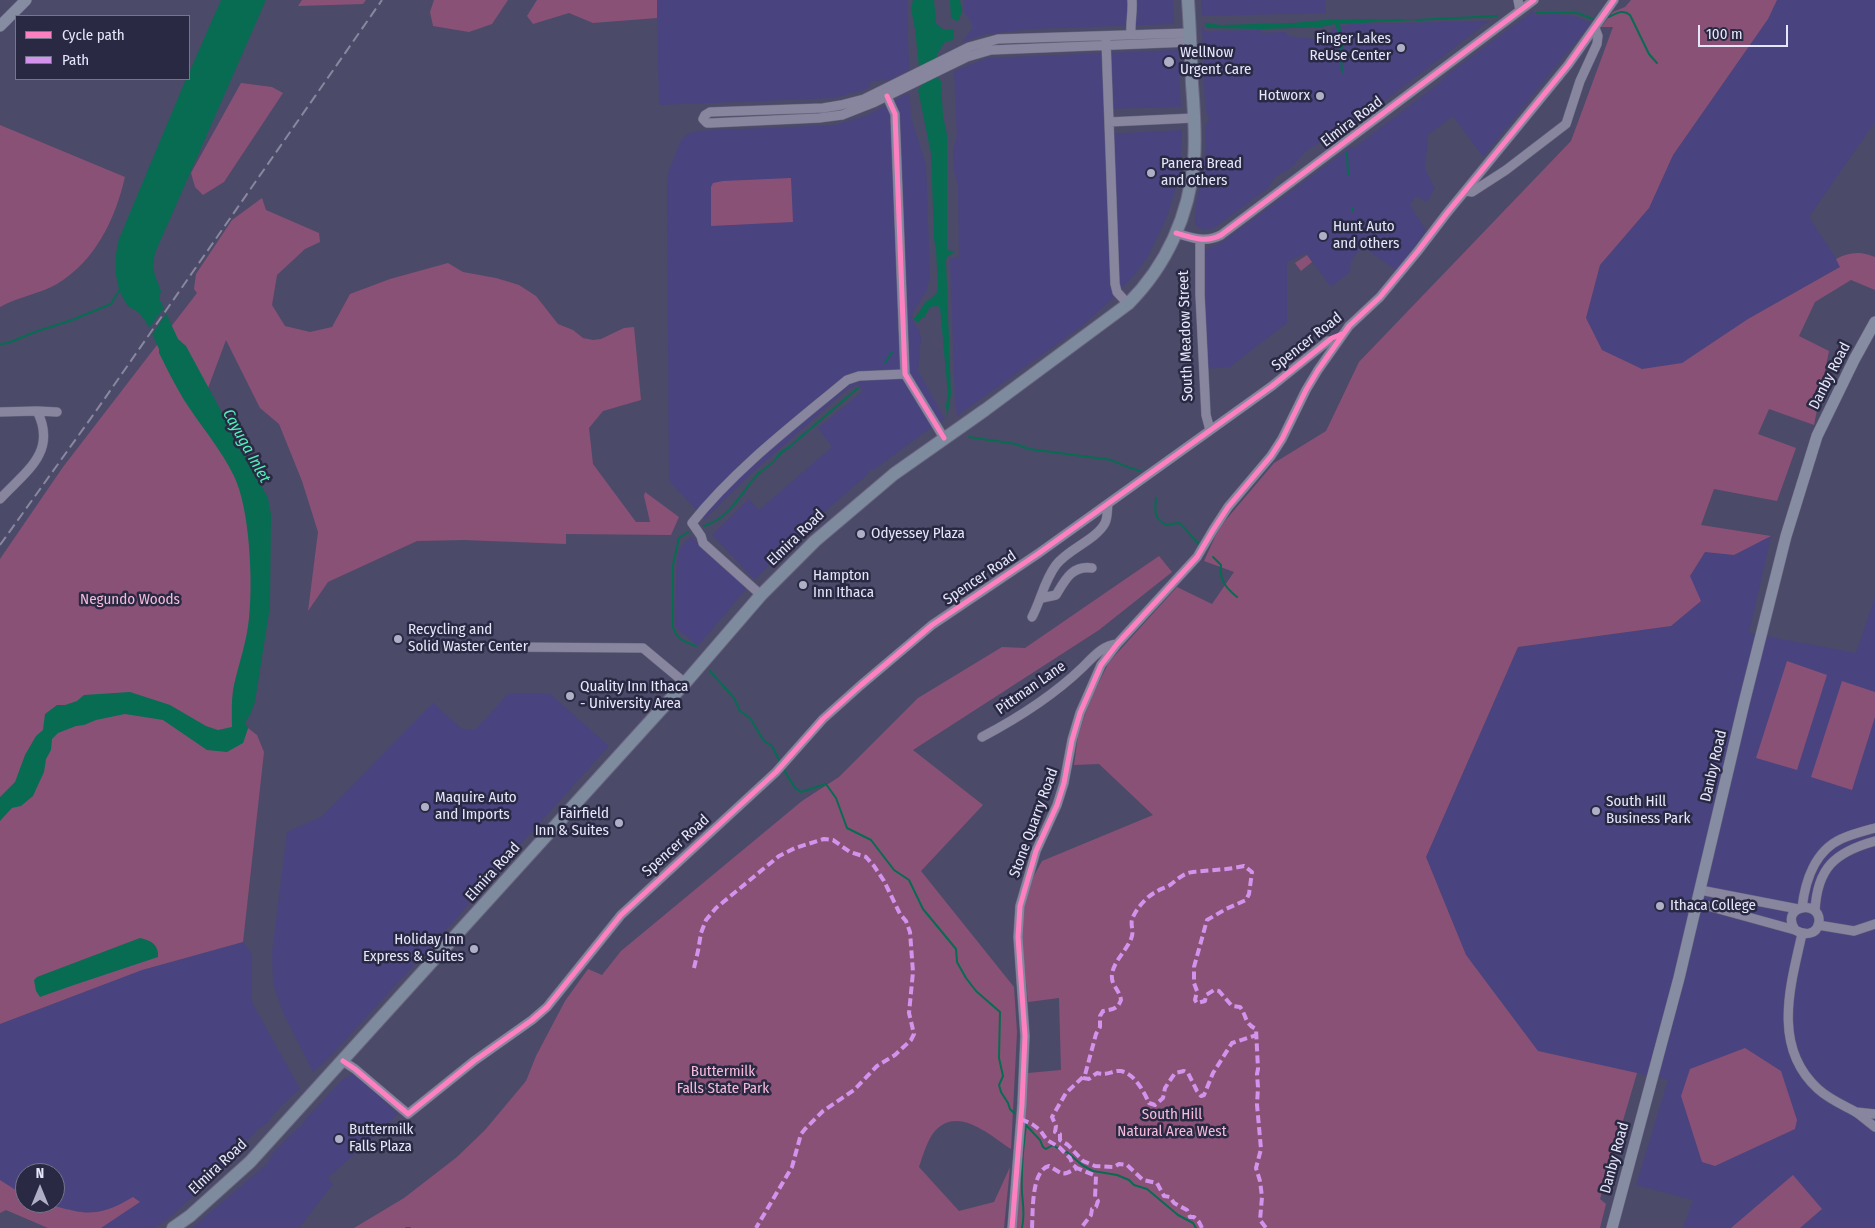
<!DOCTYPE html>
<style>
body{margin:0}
#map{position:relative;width:1875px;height:1228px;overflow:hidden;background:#4c4a69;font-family:"Fira Sans Condensed",sans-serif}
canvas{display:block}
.legend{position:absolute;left:15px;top:15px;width:175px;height:65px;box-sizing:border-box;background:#2a2943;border:1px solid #75758d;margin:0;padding:6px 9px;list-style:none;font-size:15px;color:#e6e6fb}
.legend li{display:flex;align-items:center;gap:10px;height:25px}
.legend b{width:25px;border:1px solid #75758d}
.north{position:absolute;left:15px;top:1163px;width:50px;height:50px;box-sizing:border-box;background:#2a2943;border:1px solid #75758d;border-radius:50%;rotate:0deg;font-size:14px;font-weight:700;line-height:20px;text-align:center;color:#e6e6fb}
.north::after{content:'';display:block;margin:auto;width:18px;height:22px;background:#b0afc8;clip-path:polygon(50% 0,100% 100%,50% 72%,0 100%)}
.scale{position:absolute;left:1698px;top:25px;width:90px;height:22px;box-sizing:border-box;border:2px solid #e6e6fb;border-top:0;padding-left:6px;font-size:15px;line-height:18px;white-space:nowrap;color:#e6e6fb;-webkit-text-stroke:4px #2a2943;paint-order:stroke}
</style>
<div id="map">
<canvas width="1875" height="1228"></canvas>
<ul class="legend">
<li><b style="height:6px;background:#ff80c0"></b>Cycle path</li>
<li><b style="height:6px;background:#d193ec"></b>Path</li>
</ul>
<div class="north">N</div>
<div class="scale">100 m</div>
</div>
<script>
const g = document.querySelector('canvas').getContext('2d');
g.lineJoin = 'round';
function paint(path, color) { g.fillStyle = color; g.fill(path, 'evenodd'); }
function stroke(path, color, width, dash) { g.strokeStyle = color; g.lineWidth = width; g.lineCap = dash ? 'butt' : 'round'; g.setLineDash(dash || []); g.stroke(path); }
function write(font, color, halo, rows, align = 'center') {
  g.font = font + ' "Fira Sans Condensed",sans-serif'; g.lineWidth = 5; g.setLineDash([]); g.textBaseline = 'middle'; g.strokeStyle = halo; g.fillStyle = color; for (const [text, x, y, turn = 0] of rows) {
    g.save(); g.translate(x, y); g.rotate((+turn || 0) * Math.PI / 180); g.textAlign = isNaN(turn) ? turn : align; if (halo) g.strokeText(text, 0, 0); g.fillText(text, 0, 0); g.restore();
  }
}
const built = new Path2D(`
 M657,0H907L909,70L889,80L871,81L870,86L867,89L834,98L659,105Z
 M963,0H1173L1174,24L1031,29L986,34L962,42L972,29V23L963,10Z
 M1201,0H1325L1326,13L1202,16Z
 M1777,0H1875V122L1809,217L1841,266L1748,319L1682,363L1642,369L1602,350L1586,318L1600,265L1649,208L1673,155L1768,19Z
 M1533,11L1536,15L1555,14L1574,16L1591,23L1483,157L1453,116L1428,135L1425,169L1435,188L1427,202L1416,196L1410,205L1426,231L1397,271L1362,246L1351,261L1350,272L1331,287L1306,253L1287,262V323L1230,367L1207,369L1203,251L1221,243L1351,147H1355L1441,82L1443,78Z
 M1489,21L1348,129L1331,135L1305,152L1292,167L1275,177L1267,189L1214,228L1203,230L1195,225L1196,204L1202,177L1205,154V126L1209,120L1205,105L1202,26L1205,31L1261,30V33L1285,32L1288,36L1320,40L1328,44L1332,29L1351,24Z
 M1178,50L1181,107L1103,109L1105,134L1182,130L1180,169L1176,188L1167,217L1148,256L1137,272L1111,300L1082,326L957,416L955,399L950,259L959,257L958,184L954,171L953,150L957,137L954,71L988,58Z
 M908,93L910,100L911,117L926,165L930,276L927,290L913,312L912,319L919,330L921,337L918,371L945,419L925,432L875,469L870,470L868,474L800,533L755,580L712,535L749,499L759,510L832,447L818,428L863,391L857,384L844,392L752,473L705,519L669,481L667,183L669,170L681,140L688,134L696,131L835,125L866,116Z
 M1771,536L1749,633L1856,653L1875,597V1228H1683L1693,1200L1636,1185L1668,1080L1538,1051L1466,955L1426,857L1518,647L1671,626L1690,576L1705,552L1734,555Z
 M691,537L747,588L698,646L675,627L677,557L682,545Z
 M509,693H549L609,746L482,887L458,917L327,1060L313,1072L284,1015L273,984L272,953L287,832L321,817L433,703L462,729L475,730Z
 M243,942L252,953V1002L300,1089L278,1109L266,1124L257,1130L239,1150L237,1157L170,1217L155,1228L100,1227L140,1202L133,1197L123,1208L111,1216L99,1221L88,1223L79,1221L39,1203H55V1173H25V1196L0,1180V1024L142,970Z
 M354,1073L398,1114L328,1178L333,1184L299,1228H192L267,1164L271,1156L291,1134L299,1128L308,1116L345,1077L347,1078Z`);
const green = new Path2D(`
 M302,0H366L363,4L298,6Z
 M434,0H508L492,24L469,32L433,26L430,12Z
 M537,0H657V18L593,23L569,13L533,24L527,16Z
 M1631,0H1777L1768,19L1673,155L1649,208L1600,265L1586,318L1602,350L1642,369L1682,363L1748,319L1840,267L1836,259C1850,252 1860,251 1875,257V290L1851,280L1815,302L1799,336L1829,351L1814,425L1769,409L1758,434L1796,448L1777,501L1714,489L1701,525L1771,536L1734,555L1705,552L1690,576L1701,601L1671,626L1518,647L1426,857L1466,955L1538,1051L1637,1073L1600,1199L1606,1204L1600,1228H1015L1028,1073L1061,1070L1059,998L1028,1002L1020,926L1030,883L1042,861L1153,815L1099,764L1074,765L1078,735L1090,700L1109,662L1177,587L1212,604L1234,572L1204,561L1219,528L1274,463L1326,431L1359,362L1571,141L1613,27H1601L1613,12L1625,7Z
 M241,83L272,87L283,93L224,182L203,195L195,187L191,173Z
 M0,125L125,177C115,220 95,261 57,284C39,294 18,297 0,307Z
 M791,178L793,222L711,226V187L713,183L723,181Z
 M262,198L266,210L319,233L320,242L305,249L277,275L272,305L285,326L310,332L332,327L350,294L390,279L448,263L463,272L496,278L519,285L536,296L558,324L573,330L583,338L593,340L601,339L624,328L634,327L641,400L603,411L589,428L593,464L636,522H650L644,496L645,492L679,517L671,535L566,534V544L464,540L417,541L328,582L308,611L318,532L302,481L279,424L260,408L226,340L202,404L255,496L251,662L243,743L248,728L257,735L264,752L243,942L142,970L0,1024V559L63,467L197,293L194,289L196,274L232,220Z
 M1307,255L1312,262L1301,271L1295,263Z
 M1159,556L1172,572L1099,630L913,750L983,805L921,871L1014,987L1017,1032L1011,1149C991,1136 958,1105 935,1131C928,1138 922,1158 919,1167L959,1211L994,1202L1010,1167L1004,1228H354L404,1198L457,1157L485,1130L526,1081L536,1056L565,1001L588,969L602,975L621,951L802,801L839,777L918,698L1002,647L1025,648Z
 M1787,661L1827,675L1797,770L1756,758Z
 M1842,681L1875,692V717L1852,790L1811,777Z
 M1745,1048L1781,1071L1797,1120L1795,1129L1715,1166L1702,1162L1681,1096L1690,1069Z
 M1793,1175L1822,1209L1800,1228H1731Z
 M0,1180L25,1196V1203C74,1203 82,1228 133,1197L140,1202L101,1228H48L6,1210L0,1213Z`);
const water = new Path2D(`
 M221,0H266L155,253L153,266L155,276L161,291L159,298L178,339L186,346L268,498L271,515L270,607L255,701L251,713L245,723L248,728L243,743L227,752L207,750L163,720L125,714L96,720L84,725L76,726L58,733L52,739L51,750L46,759L44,772L33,796L21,806L12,808L0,821V797L15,782L25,755L36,736L43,730L45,714L57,705H65L77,701L84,695L130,692L170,705L206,726L218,730L232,727C232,713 231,699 234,685C239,663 247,641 249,618C253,582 250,509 234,476C221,449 200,425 184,400C175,385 167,369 159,353V349C153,337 148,321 138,312C135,309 131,309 128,306C114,287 113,261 119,239L186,79H189V73Z
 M913,0H934L936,23L943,29L954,30L953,40L945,42L937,54L938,78L941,81L943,116L947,135V250L955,252L947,257L946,261L951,394L947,418L946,404L948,395L940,307L936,306L930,307L924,318H922L918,323L913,319C917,315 920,311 923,306C927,299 935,298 938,290L936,249L934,239L931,153L918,90L921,86L915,29L911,9Z
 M950,0H960L962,11L959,20L957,21L951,18Z
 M1335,19H1418V20L1340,24L1343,46L1341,58L1339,36L1335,24L1321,27L1264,29L1207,28L1205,25V23L1221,25L1293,23Z
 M140,938C151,940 159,945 158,957L71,986L40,997L36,991L34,980L37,977Z`);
const pier = new Path2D(`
 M163,309L166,314L151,336L147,331Z`);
const stream = new Path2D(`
 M1537,13H1577L1593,19
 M1609,17C1617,13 1623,9 1630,15L1649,54L1657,63
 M1417,20L1497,16
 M1341,57L1342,72
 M1347,152L1348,175
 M1352,211V208
 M0,344L8,343L35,332L72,320L111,304L120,289
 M885,363L892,352
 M969,437L1016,444L1029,449L1112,460C1120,465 1131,468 1140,471
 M1156,498C1155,512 1153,517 1166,525C1170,525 1175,523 1179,523C1182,524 1195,541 1200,545
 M704,526C732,517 740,493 759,473C764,469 770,466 774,461C779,455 780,452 788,448L858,388
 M688,532L679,538L673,565V627C677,640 684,641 696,646
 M1213,557L1221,565C1219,580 1226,588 1237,597
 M710,671L734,698L740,711L750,718L764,741L772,746L779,760
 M784,770L795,788L801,792L826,784L836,798L847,828L871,840L894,870L909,880L923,909L956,949L957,962L966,978L976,991L1000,1012L999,1058L1003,1076L999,1085L1001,1092L1008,1103L1010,1109L1014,1113
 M1026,1125L1040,1140L1043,1147L1046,1149L1053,1145L1060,1150L1067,1152L1082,1165L1093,1171L1117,1175L1129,1180L1134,1185L1147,1189L1178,1215L1193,1223L1196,1228
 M406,1228H410
 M1022,1228C1025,1215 1023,1205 1022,1193C1021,1170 1023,1147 1026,1125`);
const minor = new Path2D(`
 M1518,0L1520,10
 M1190,33L998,39L969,47L864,99L841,105L823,108L710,112L705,115L703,119L707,123H711L819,118L842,115L875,102L967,57L991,50L1190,42
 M1131,35C1130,23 1133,12 1132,0
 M1106,41L1115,284L1117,292L1128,304
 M885,92L895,114L905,374L944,438
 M1109,122L1194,118
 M1466,191L1472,192L1506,170L1566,124L1580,81L1597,44L1598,36L1595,28
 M1176,233C1192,238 1206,243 1221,235L1534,0
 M1200,239V295L1206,415L1210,430
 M0,412L37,411L57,412
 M0,499C25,472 58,452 37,411
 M761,595L703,543L701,536L692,523C736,468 793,425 847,380L859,376L905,374
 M1042,598L1056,595C1065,580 1072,565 1092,568
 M1032,617C1041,600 1044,581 1056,565C1068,549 1096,540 1105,523C1108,517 1107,510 1108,504
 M509,647L643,648L685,683
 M982,737C1018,718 1054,695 1083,667C1093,657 1103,645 1117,644
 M1700,890L1798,909
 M1697,903L1795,930C1804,935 1817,936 1819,922C1821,899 1779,905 1795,930
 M1802,908C1805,881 1815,851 1841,839C1852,834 1864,831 1875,828
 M1815,911C1817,868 1835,852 1875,841
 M1818,925L1854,931L1875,924
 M1802,934C1790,987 1772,1047 1818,1089C1829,1099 1841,1104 1854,1111C1861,1115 1868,1122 1875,1127
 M343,1061L355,1069L408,1114L474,1061L532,1020L547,1007L621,915L776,772L823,719L861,685L932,625L1039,553L1272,386L1328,341
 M1856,1112L1875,1114
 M1012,1228L1022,1104L1025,1036L1018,937L1020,906L1036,851L1057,805L1064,783L1072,740L1080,713L1101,665L1117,644L1197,557L1213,530L1228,507L1271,456L1282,439L1306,390L1318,370L1349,326L1380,297L1418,251L1447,213L1568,65L1614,0`);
const major = new Path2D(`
 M0,26L26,0
 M1612,1228L1679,978L1744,703L1786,536L1817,436L1854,360L1875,322`);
const highway = new Path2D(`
 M173,1228L190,1216L250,1162L685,683L761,595L815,541L894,474L985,410L1128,304C1167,265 1189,215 1194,161C1196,135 1194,109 1192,84C1191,56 1190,28 1188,0`);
const rail = new Path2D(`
 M0,545L96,411L382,0`);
const quiet = new Path2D(`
 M694,968L698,951L701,933L706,920L716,908L779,856L795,848L824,839L833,840L850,852L866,857L874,866L884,881L900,914L906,921L910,932L913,972L909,1013L914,1034L911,1040L895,1055L877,1066L854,1090L823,1111L805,1129L801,1134L792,1167L756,1228
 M1083,1078L1089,1079L1097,1073C1109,1076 1112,1070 1121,1071C1135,1074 1144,1092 1149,1103L1155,1105L1163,1098L1165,1088L1175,1073L1184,1071L1188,1073L1197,1091L1201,1096L1204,1095L1213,1073L1232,1043L1257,1035
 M1021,1119L1032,1124L1040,1130L1047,1140L1059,1147L1070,1158L1073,1165L1077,1168
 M1032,1228C1033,1213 1031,1170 1049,1166C1064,1174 1060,1177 1077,1168L1096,1176L1095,1198L1098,1201L1096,1207L1092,1209L1091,1215L1081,1228
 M1202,1228L1199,1222L1194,1217H1190L1187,1210L1174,1203L1170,1197L1164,1196L1157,1183L1143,1180L1127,1165L1119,1164L1114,1167L1095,1166L1083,1161L1068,1145L1060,1140V1134L1055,1132L1056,1126L1052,1117L1066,1093L1085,1075L1096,1034L1100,1027V1016L1103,1011C1113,1009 1117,1010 1121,1000C1120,993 1116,989 1113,983C1107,967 1126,952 1131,939C1135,931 1129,924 1133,917C1137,908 1147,896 1156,892C1160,889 1165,888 1170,885C1177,880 1183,873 1193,872C1210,870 1227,870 1244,866L1252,872L1249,894L1246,900L1226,909L1207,920L1194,967V983L1197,991L1195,1000L1197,1003L1205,1001L1206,995L1214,990L1219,991L1232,1006L1240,1007C1247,1016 1244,1023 1256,1029L1258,1069L1257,1074L1258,1087L1257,1105L1261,1149L1256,1168L1260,1181L1262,1197L1260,1220L1266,1228`);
const cycleway = new Path2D(`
 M887,96L895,114L905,374L944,438
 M1176,233C1192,238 1206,243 1221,235L1534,0
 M343,1061L355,1069L408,1114L474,1061L532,1020L547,1007L621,915L776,772L823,719L861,685L932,625L1039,553L1272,386L1332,338L1342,334
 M1012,1228L1022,1104L1025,1036L1018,937L1020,906L1036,851L1057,805L1064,783L1072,740L1080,713L1101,665L1117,644L1197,557L1213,530L1228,507L1271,456L1282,439L1306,390L1318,370L1349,326L1380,297L1418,251L1447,213L1568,65L1614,0`);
const markers = [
 [1401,48,5,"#b0afc8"],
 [1169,62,6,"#b0afc8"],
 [1320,96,5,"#b0afc8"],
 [1151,173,5,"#b0afc8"],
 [1323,236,5,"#b0afc8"],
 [861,534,5,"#b0afc8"],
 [803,585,5,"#b0afc8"],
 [398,639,5,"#b0afc8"],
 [570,696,5,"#b0afc8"],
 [425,807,5,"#b0afc8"],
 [1596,811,5,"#b0afc8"],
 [619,823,5,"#b0afc8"],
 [1660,906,5,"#b0afc8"],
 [474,949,5,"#b0afc8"],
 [339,1139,5,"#b0afc8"]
];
const poiNames = [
 ["Finger Lakes",1391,39,"right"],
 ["ReUse Center",1391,56,"right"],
 ["WellNow",1180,53],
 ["Urgent Care",1180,70],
 ["Hotworx",1310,96,"right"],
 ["Panera Bread",1161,164],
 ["and others",1161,181],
 ["Hunt Auto",1333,227],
 ["and others",1333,244],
 ["Odyessey Plaza",871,534],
 ["Hampton",813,576],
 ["Inn Ithaca",813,593],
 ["Recycling and",408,630],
 ["Solid Waster Center",408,647],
 ["Quality Inn Ithaca",580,687],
 ["- University Area",580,704],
 ["Maquire Auto",435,798],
 ["and Imports",435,815],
 ["South Hill",1606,802],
 ["Business Park",1606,819],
 ["Fairfield",609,814,"right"],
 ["Inn & Suites",609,831,"right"],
 ["Ithaca College",1670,906],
 ["Holiday Inn",464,940,"right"],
 ["Express & Suites",464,957,"right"],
 ["Buttermilk",349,1130],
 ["Falls Plaza",349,1147]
];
const streetNames = [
 ["Elmira Road",1352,122,-37],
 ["South Meadow Street",1186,336,-92],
 ["Spencer Road",1307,342,-38],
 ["Danby Road",1830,376,-63],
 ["Elmira Road",796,538,-44],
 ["Spencer Road",980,578,-34],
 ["Pittman Lane",1031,688,-35],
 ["Danby Road",1714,766,-77],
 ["Stone Quarry Road",1034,823,-70],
 ["Spencer Road",676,846,-42],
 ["Elmira Road",493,872,-48],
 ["Danby Road",1615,1158,-75],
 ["Elmira Road",218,1167,-43]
];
const parkNames = [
 ["Negundo Woods",130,600],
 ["Buttermilk",723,1072],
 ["Falls State Park",723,1089],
 ["South Hill",1172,1115],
 ["Natural Area West",1172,1132]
];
const waterNames = [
 ["Cayuga Inlet",246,446,61]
];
paint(built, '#49437f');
paint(green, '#8a5176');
paint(water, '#076c52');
paint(pier, '#4c4a69');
stroke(stream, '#076c52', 2);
stroke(minor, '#68667e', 10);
stroke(major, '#68667e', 12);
stroke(highway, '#68667e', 14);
stroke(minor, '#88869f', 9);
stroke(major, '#868da3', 11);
stroke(highway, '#7e8a9e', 12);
stroke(rail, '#88879e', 2, [10, 5]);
stroke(quiet, '#d193ec', 4, [8, 4]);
stroke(cycleway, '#ff80c0', 5);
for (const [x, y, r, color] of markers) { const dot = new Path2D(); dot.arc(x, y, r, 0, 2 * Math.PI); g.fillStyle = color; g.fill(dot); stroke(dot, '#2a2943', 2); }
write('15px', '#e6e6fb', '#2a2943', poiNames, 'left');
write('15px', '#e6e6fb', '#2a2943', streetNames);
write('15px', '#f6bbda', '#2a2943', parkNames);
write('italic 16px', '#4df2b9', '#2a2943', waterNames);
</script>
